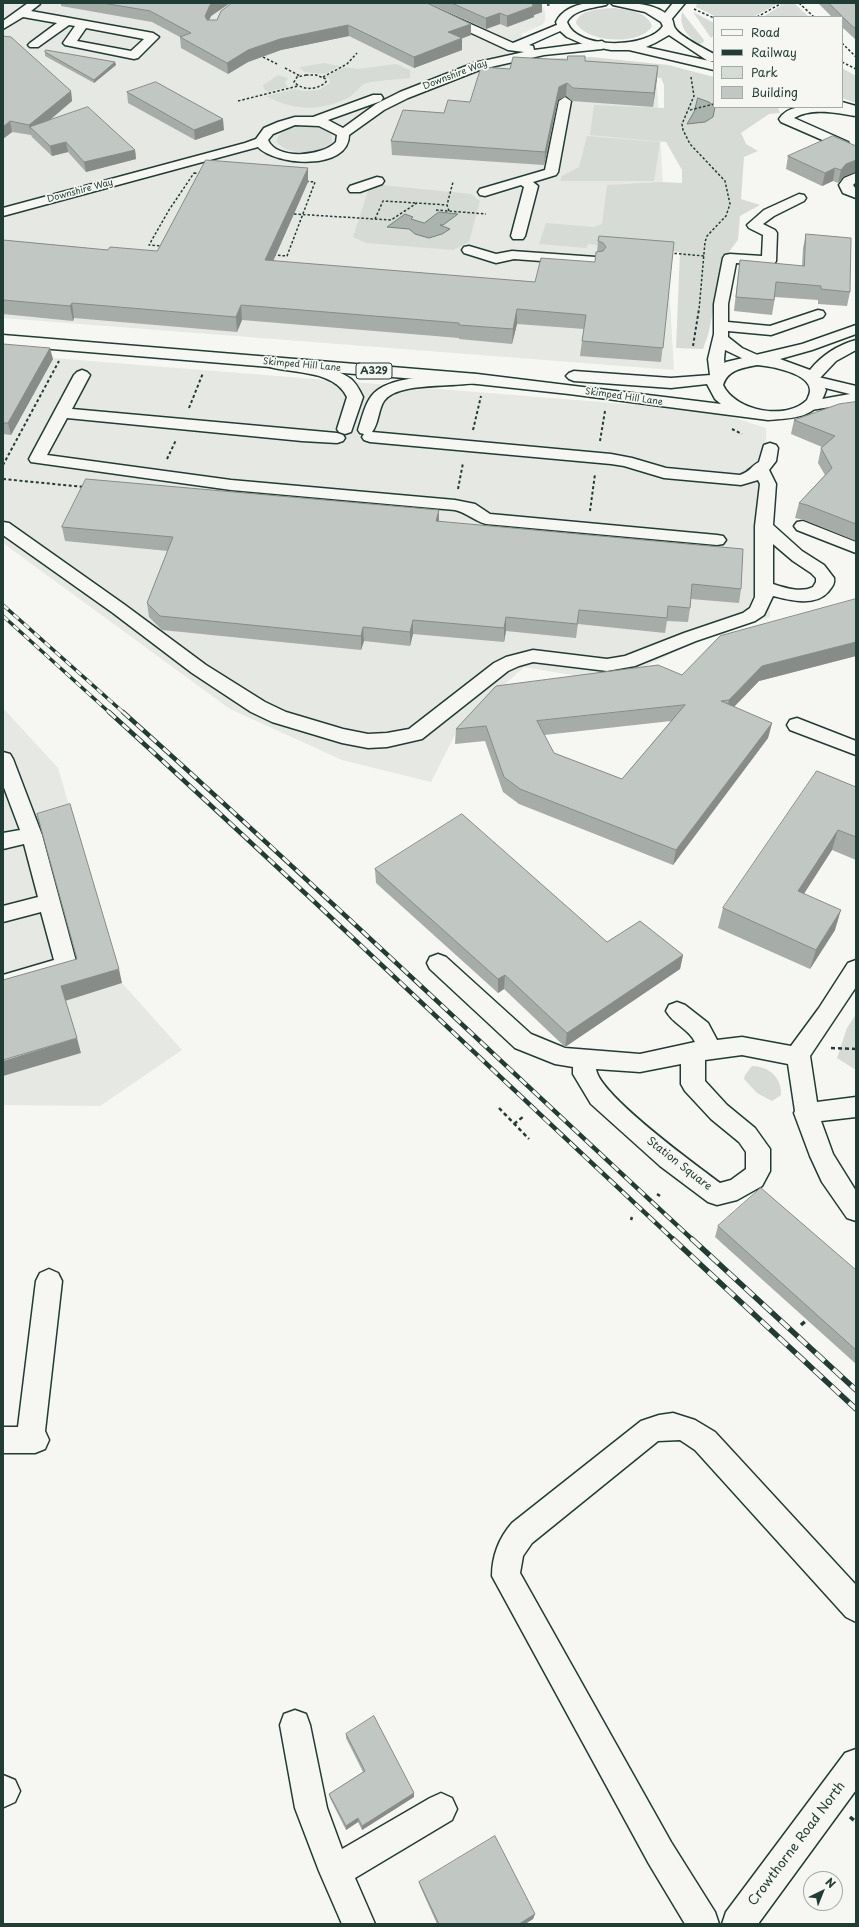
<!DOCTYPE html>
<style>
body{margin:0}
#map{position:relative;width:859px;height:1927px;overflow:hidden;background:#f6f6f2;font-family:"Playpen Sans",sans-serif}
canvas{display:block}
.frame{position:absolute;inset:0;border:4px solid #1f3d34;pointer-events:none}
.legend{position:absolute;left:713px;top:16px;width:130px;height:92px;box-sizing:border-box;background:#f6f6f2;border:1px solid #a0aca6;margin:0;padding:5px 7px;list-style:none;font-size:12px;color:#1f3d34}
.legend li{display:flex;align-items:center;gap:8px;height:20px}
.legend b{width:20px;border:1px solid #a0aca6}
.north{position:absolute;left:803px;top:1871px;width:40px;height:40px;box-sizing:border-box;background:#f6f6f2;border:1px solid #a0aca6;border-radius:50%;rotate:43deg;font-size:11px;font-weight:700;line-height:16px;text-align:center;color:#1f3d34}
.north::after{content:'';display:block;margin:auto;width:14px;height:18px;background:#1f3d34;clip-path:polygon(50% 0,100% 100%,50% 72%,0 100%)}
</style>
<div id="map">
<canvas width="859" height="1927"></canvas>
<div class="frame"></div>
<ul class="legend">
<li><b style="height:5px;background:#f6f6f2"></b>Road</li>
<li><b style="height:5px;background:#1f3d34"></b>Railway</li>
<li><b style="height:11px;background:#d6dbd6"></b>Park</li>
<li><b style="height:11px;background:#c1c8c3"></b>Building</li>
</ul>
<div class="north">N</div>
</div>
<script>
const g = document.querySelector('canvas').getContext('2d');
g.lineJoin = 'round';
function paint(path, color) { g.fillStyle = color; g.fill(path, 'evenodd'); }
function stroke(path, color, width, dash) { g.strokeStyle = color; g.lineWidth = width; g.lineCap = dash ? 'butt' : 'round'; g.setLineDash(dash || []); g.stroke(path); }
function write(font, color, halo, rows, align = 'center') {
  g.font = font + ' "Playpen Sans",sans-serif'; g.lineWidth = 3.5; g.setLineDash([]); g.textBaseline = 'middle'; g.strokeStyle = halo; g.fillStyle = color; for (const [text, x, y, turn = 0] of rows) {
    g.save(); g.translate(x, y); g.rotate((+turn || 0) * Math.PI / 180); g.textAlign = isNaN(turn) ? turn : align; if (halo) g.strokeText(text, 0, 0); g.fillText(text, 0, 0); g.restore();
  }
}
const built = new Path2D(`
 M3,3H541L545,12V21L542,25L521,34L539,63L656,68L674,370L3,318Z
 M3,354L713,411L766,428L770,617L693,643L613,682L524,667L460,725L431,782L342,760L230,709L3,543Z
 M3,708L58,768L122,983L182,1050L100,1106L3,1105Z`);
const green = new Path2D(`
 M697,3H779L753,17H717L696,7Z
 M785,3H794L809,17H763Z
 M614,8C627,10 647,11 652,26C641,46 587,43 576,23C578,9 602,9 614,8Z
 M682,12L704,40L703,43L698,44C687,35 679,27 682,12Z
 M693,12L714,23V35L711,38Z
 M591,57L668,65L714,77V107H778L780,113L769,114L741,133L746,144L758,151L744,157L741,199L760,205L740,216L738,240L725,257L708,335L703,349L676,348L680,252L588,244L586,248L539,244L546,223L593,227L602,224L607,185L661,182L682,183V170L666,142L590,135L594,105L664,108V85L661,78L606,73L534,59Z
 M324,63L339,66L325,74L304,72L300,67Z
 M396,64L410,70V78C403,79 368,81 364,84C359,87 356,92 351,96C323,112 294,111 266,96L295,89L303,91L319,90L330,83V79L326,77L343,67L358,69Z
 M842,68L856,76V103L842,98Z
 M278,75L288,78L285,83L288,87L268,92L264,89L263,85Z
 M303,126L320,128L331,134L332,142C320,154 289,157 277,142C278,129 293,128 303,126Z
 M587,136L660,142L654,181H560L562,176L579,167Z
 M382,185L471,194L480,201L469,242L453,250L366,243L353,237L368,191Z
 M856,1014V1070L837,1058L847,1028Z
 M752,1066C768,1066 782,1077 781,1095L772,1101L757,1093L744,1079L745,1075Z`);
const water = new Path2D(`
 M698,98L709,102L715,107L713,117L705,122L687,124L694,112Z
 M439,212L458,214L443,225H440L450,229L442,234L429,238L415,234L409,229L387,227L405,214L413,217L411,219L424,223Z`);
const pathFar3 = new Path2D(`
 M799,3L814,17
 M547,5H550
 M694,9L714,18
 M757,17L782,3
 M842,43L856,57
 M263,57L277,64
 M842,62L856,69
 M285,68L300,76
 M306,75H316L326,79V82C317,90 303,91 294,82L297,77Z
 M323,77L347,64L357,53
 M691,77L694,96L682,124L683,130L690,144L725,181L730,204L726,216L707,236L705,242L699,310
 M238,101L298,86
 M690,110L714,104
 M194,173L315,182L287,256L149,245L169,210Z
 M436,210L486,214
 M449,211L447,205L453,182
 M294,214L391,220L417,203L447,205
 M375,219L383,201L417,203
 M670,253L704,256`);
const pathFar2 = new Path2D(`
 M693,346L699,309
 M189,408L203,373
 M732,429L742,434
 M473,430L481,396
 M600,441L605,411
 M167,459L176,440
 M3,465L59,361
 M3,479L84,487
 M458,489L463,463
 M590,511L595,474`);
const pathFar1 = new Path2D(`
 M831,1048L856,1049
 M499,1108L529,1139
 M514,1124L524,1116
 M657,1194L660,1196
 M631,1220L632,1217`);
const path = new Path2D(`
 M801,1325L809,1318
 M850,1817L856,1822`);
const minor = new Path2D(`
 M28,3L40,4L31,11L153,33L159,37L138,58L134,59L65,45L63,43L75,26L69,25L38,47H30L28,45L30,43L57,23L23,17L3,29V21ZM86,28L144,39L131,51L77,41Z
 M409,3H424L513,43L559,24H567L569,26L567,28L529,45L533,46L534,50L602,41L608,45L602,49L544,55L482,69L408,98L384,110L349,135C349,171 276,166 258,147L3,216V208L245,143L256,139L264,128L278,122L295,117H313L373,95H381L383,98L381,101L328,120L343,128L376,104L400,92L474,63L524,52L508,50L411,5ZM295,125L319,126L337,135L336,142C323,156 277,161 268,140L273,134Z
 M673,3H685L670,21H662L660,19Z
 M565,97L571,101L558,172L556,175L533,182L538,186L525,236L523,239H513L511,236L524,187L521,185L485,196L480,195L478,192L480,189L545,170L559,101Z
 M842,106L856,108V116C837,113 812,107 794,118L848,142L849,145L848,148L843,149L781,122L779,119C793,98 823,112 842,106Z
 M856,173V182L853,185L856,189V198L843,193L839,185L844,178Z
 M377,177L382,178L384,181L382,184L360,192H350L348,189L350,186Z
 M799,194L804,195L806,198L804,201L774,216L763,224L775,230L777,233L776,261L774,264L769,265L736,263L728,304V322L770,326L818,310L823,311L825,314L823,317L771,335L728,331V337L742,348L762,357L765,360L762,363H752L725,350L724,359L726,375L723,378L718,380L713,378L710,375L708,359L714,334V304L723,258L725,255L730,254L762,256L763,235L749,228L747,225L764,210Z
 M469,246L496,254L512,251L596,257L601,258L603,261L601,264L596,265L514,259L496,263L464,253L462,250L464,247Z
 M275,359C299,364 331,364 351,379C356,383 360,391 363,397L351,432L345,434L339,432L337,429L347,397C334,370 295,374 270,367L267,364L270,361Z
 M82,370L87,372L90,375L72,409L337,433L343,435L345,438L343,441L337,443L302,441L67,418L47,455L231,480L455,500L475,504L490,514L717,535L723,536L726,540L723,544L717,545L486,524C475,521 467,513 455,510L231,490L31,462L29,459L74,375L77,372Z
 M474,374L479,376L482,379L479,382C457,388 398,381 384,401C378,410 379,423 372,432L611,454L632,458L666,468L740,475C751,471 750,467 759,462L764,445L770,443L776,445L778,448L776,461L769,470L776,484L773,525L802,551L824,565L834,578C835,584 832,587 828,592C815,607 789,600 773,596L764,615L755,621L696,641L635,666L607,671L533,662L519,666L508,671L422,739L387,747L368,748L342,743L272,722L251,712L192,673L113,613L3,535V522L9,523L125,605L206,665L265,702L286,712L343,729L368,734L387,733L409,729L494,663L506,657L533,650L607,659L625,656L684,633L743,613L750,608L755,597V526L760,484L758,480L741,485L664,478L624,466L611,464L370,442L364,440L362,437L364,434L360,433L358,430C362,418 365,402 374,393C394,374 447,376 474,374ZM773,544L793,561L811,573L816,578V582L813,587C801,593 785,588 773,584Z
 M814,376L856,386V403L811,410L805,408L803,405L805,402L850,394L809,384L806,381L809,378Z
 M803,521L856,542V553L797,530L794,526L797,522Z
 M797,718L856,741V755L790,730L787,725L790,720Z
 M3,752L10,754L13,759L42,835L77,965L74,971L3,993V975L54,960L41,912L3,922V906L38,897L24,844L3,849V833L20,830L3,785Z
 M438,954L446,957L531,1034L565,1048L640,1054L695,1042C689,1029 673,1024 666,1011L669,1005L677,1002L685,1005L708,1023L717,1040L742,1037L791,1046L819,1008L848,963L856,960V987L810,1056L817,1102L856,1097V1117L821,1121L833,1154L856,1191V1221L847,1218L822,1182L810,1156L794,1113L795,1111L788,1064L742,1055L705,1060V1081L727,1105L755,1128L770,1149V1171L762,1186L737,1200L717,1205L708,1202L660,1166L591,1104L573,1074V1067L555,1064L515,1048L430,969L427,963L430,957ZM681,1064V1084L685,1091L711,1119L739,1142L746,1152V1169L731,1180L720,1183C696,1165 599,1095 596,1069L640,1072Z
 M49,1269L58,1273L62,1281L45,1431L49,1440L45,1449L35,1453H3V1427H18L36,1281L40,1273Z
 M673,1413L695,1420L715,1432L856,1585V1622L846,1617L695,1450L680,1440L658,1441L532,1543L523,1556L520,1573L671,1842L715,1912L719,1924H685L649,1864L492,1576C492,1556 499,1538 512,1523L641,1421L659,1415Z
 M295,1710L306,1714L310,1725L327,1808L342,1849L430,1798L441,1793L452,1798L457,1809L452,1820L355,1878L375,1924H342L319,1871L295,1808L280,1725L284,1714Z
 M856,1749V1790L758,1924H722L726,1912L845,1753Z
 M3,1775L15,1780L20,1791L15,1802L4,1807Z`);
const major = new Path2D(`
 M586,3H608L606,5C594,8 574,9 567,22C576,50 648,49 663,26L661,22L645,12L613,5L611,3C631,3 656,2 671,18C674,21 673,26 675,28C679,36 705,49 714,54V61H708L669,35L655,43L646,47L714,62V70L629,50H611L585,45L567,37L559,30L556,22C562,10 573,6 586,3Z
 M842,102L856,106V114L838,109L836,107H842Z
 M856,325V334L812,350L780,359L810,370C822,355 838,345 856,340V350L836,361L820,378L826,390C817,419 794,418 768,420L569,394L477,384L3,345V335L477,374L721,404L715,399L707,384L671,388L574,381L569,379L566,376L569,373L574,371L671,378L711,375L713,371L726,362L802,344ZM757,365C770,366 811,373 810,391C810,394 808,397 807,400C786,421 735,411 723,385C728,369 743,368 757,365Z`);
const railFar2 = new Path2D(`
 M3,605L124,713
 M3,616L110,713`);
const railFar1 = new Path2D(`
 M109,712C300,885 486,1065 674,1240
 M123,712C316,885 503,1064 693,1240`);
const rail = new Path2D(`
 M673,1239L856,1409
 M692,1239L856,1390`);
const wall = new Path2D(`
 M61,3H230L211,16L209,20H217L221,11L471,35L462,38V50L414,68L349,36L281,50L248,62L228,74L181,48L180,37L152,22L61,6Z
 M428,3H542V12L534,15V17L507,27L500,24L486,29Z
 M818,3H856V40L842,27V17H832Z
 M3,36L71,91L72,101L49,121L135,150L136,159L86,172L68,152L52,156L32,137L31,135L12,132L3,139Z
 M45,52L115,62L116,65L94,83L45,56Z
 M567,60L658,66L653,107L572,101L566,96L558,100L544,165L392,155L391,141L444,113L470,102L510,69Z
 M127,92L224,130L195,140L128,103Z
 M856,146L843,177L838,183L833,181L822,186L786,169L788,156Z
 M308,182L273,261L535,282L595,262L597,252L598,241L674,242L661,362L580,356L582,341L584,329L517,324L512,344L459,339V338L242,320L237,332L74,318L73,321L3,314V240L108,250L157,251Z
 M806,234L850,292L847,306L818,304V300L775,297L772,315L734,311L738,275L740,260L802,266L803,248Z
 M3,344L53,359L11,435L3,434Z
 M856,402V541L804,520L795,518L799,503L825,475L818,463L821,448L822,447L791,434L794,420Z
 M439,510V521L741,589L739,603L691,599L690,608L688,622L667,621L665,633L578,624L576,638L506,631L504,642L413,634L410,646L364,641L361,650L162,630L149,617L147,603L168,551L65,541L62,527Z
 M856,599V656L759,681L734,707L772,723L768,738L673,865L519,804L503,792L485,741L455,744L456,729L682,675ZM671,721L622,779L554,753L544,735Z
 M856,787V860L832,850L804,893L835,930L810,969L718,928L723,908Z
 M375,869L607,942L683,955L680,969L565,1047L504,989L498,993L376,883Z
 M718,1226L856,1270V1364L715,1237Z
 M346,1734L414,1793V1797L362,1830L358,1822L346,1830L330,1798L329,1794L363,1772L346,1738Z
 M419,1882L535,1914L533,1919L525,1924H437L420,1886Z`);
const shadedWall = new Path2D(`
 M213,3H230L211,16L206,27L205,16L210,5Z
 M534,3H542V12L534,15V17L507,27V16Z
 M500,13V24L486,29V18Z
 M471,24V35L448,44V32Z
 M348,25L349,36L281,50L248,62L228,74L227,63L248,50L280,39Z
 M462,38V50L414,68V57Z
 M115,62L116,65L94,83V80Z
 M658,66L657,79L653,107L654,93Z
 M567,83L566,96L558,100L544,165L545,152L559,87Z
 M71,91L72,101L35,132L30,127L31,135L29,125Z
 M223,119L224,130L195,140L194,130Z
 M10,121L12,132L3,139V127Z
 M66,142L68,152L52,156L50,146Z
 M135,150L136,159L86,172L84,162Z
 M856,160V172L843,177L838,183L841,170L846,164Z
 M308,168V182L267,275L265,260Z
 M835,168L833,181L822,186L825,173Z
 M72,303L74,318L73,321L70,306Z
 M241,305L242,320L237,332L236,317Z
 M517,309V324L512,344L513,329Z
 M50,348L53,359L11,435L8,423Z
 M439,510V524L436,521Z
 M506,617V631L504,642V628Z
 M413,620V634L410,646V632Z
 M363,627L364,641L361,650V636Z
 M856,642V656L759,681L726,715L729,700L762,666Z
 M772,723L768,738L673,865L676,850Z
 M838,830L832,850L793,911L798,891Z
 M841,910L835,930L810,969L816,950Z
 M683,955L680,969L565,1047L567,1033Z
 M119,969L122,983L65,1001L61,986Z
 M505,975L504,989L498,993V979Z
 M77,1038L81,1053L3,1076V1061Z
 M414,1793V1797L362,1830V1826Z
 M358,1818V1822L346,1830V1826Z
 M535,1914L533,1919L525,1924H519Z`);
const building = new Path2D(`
 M103,3H213L210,5L205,16L207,20H217L221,11L232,3H427L471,24L448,32L462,38L414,57L348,25L280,39L248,50L227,63L180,37L191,33L150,11Z
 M452,3H538L532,5L534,6L507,16L500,13L486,18Z
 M829,3H856V29L851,25Z
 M3,36L11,37L71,91L29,125L10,121L3,127Z
 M46,50L115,62L94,80L45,52Z
 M568,56H585V61L658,66L654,93L573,88L567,83L559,87L545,152L391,141L403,110L444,113L448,100L470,102L481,67L510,69L513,57L567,60Z
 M156,82L223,119L194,130L127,92Z
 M88,107L135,150L84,162L66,142L50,146L30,127Z
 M833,136L856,146V160L846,164L841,170L835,168L825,173L788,156Z
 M206,160L308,168L265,260L535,282L541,258L595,262L596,252L603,251L606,247L603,243L598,241L599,236L674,242L663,348L582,341L586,315L517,309L513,329L459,325V323L241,305L236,317L72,303L70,306L3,300V240L108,250L110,247L157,251Z
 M806,234L851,238L850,292L821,289V286L776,282L774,300L736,297L740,260L804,266Z
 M3,344L50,348L8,423H3Z
 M856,402V524L807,505L799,503L832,468L821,448L835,436L794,420L839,404Z
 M86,479L439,510L436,521L743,549L741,589L692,584L690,608L668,606L667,618L579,610L577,624L506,617L504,628L413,620L410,632L363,627L361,636L160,616L147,603L173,537L62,527Z
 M856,599V642L762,666L729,700L721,701L772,723L676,850L520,789L504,777L486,726L456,729L496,686L658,665L682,675L720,636ZM685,705L622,779L554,753L537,721Z
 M817,771L856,787V837L838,830L798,891L841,910L816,950L723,908Z
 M70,804L119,969L61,986L77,1038L3,1060V980L77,959L37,814Z
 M462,814L607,942L640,921L683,955L567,1033L505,975L498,979L375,869Z
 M761,1188L856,1270V1350L718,1226Z
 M374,1716L414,1793L362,1826L358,1818L346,1826L329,1794L365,1771L346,1734Z
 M495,1836L535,1914L519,1924H439L419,1882Z`);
const farStreetnames = [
 ["Downshire Way",455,75,-21],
 ["Downshire Way",80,191,-15],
 ["Skimped Hill Lane",302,365,5],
 ["Skimped Hill Lane",624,397,8]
];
const shields = [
 [374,371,36]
];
const shieldNames = [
 ["A329",374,371]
];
const streetNames = [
 ["Station Square",679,1164,38]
];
const nearStreetnames = [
 ["Crowthorne Road North",797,1844,-53]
];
paint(built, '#e6e8e4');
paint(green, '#d6dbd6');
paint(water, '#aab3ae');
stroke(water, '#72847d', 1);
stroke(minor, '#1f3d34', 3);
stroke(major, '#1f3d34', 3);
stroke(pathFar3, '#1f3d34', 1.5, [2.5, 2]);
stroke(pathFar2, '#1f3d34', 2, [3, 2.5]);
stroke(pathFar1, '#1f3d34', 2.5, [4, 3]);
stroke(path, '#1f3d34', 3.5, [5, 4]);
paint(minor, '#f6f6f2');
paint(major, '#f6f6f2');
stroke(railFar2, '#1f3d34', 3.5);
stroke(railFar1, '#1f3d34', 4.5);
stroke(rail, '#1f3d34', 5.5);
stroke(railFar2, '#f6f6f2', 2.5, [7]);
stroke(railFar1, '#f6f6f2', 3, [9]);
stroke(rail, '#f6f6f2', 4, [12]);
paint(wall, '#a6aca8');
paint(shadedWall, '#878c88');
paint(building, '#c1c8c3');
stroke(building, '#878c88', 1);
write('9px', '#1f3d34', '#f6f6f2', farStreetnames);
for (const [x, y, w] of shields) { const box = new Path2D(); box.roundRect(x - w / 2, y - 8, w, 16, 3); g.fillStyle = '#f6f6f2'; g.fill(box); stroke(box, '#1f3d34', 1); }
write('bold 10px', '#1f3d34', null, shieldNames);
write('11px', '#1f3d34', '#f6f6f2', streetNames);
write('13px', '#1f3d34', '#f6f6f2', nearStreetnames);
</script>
